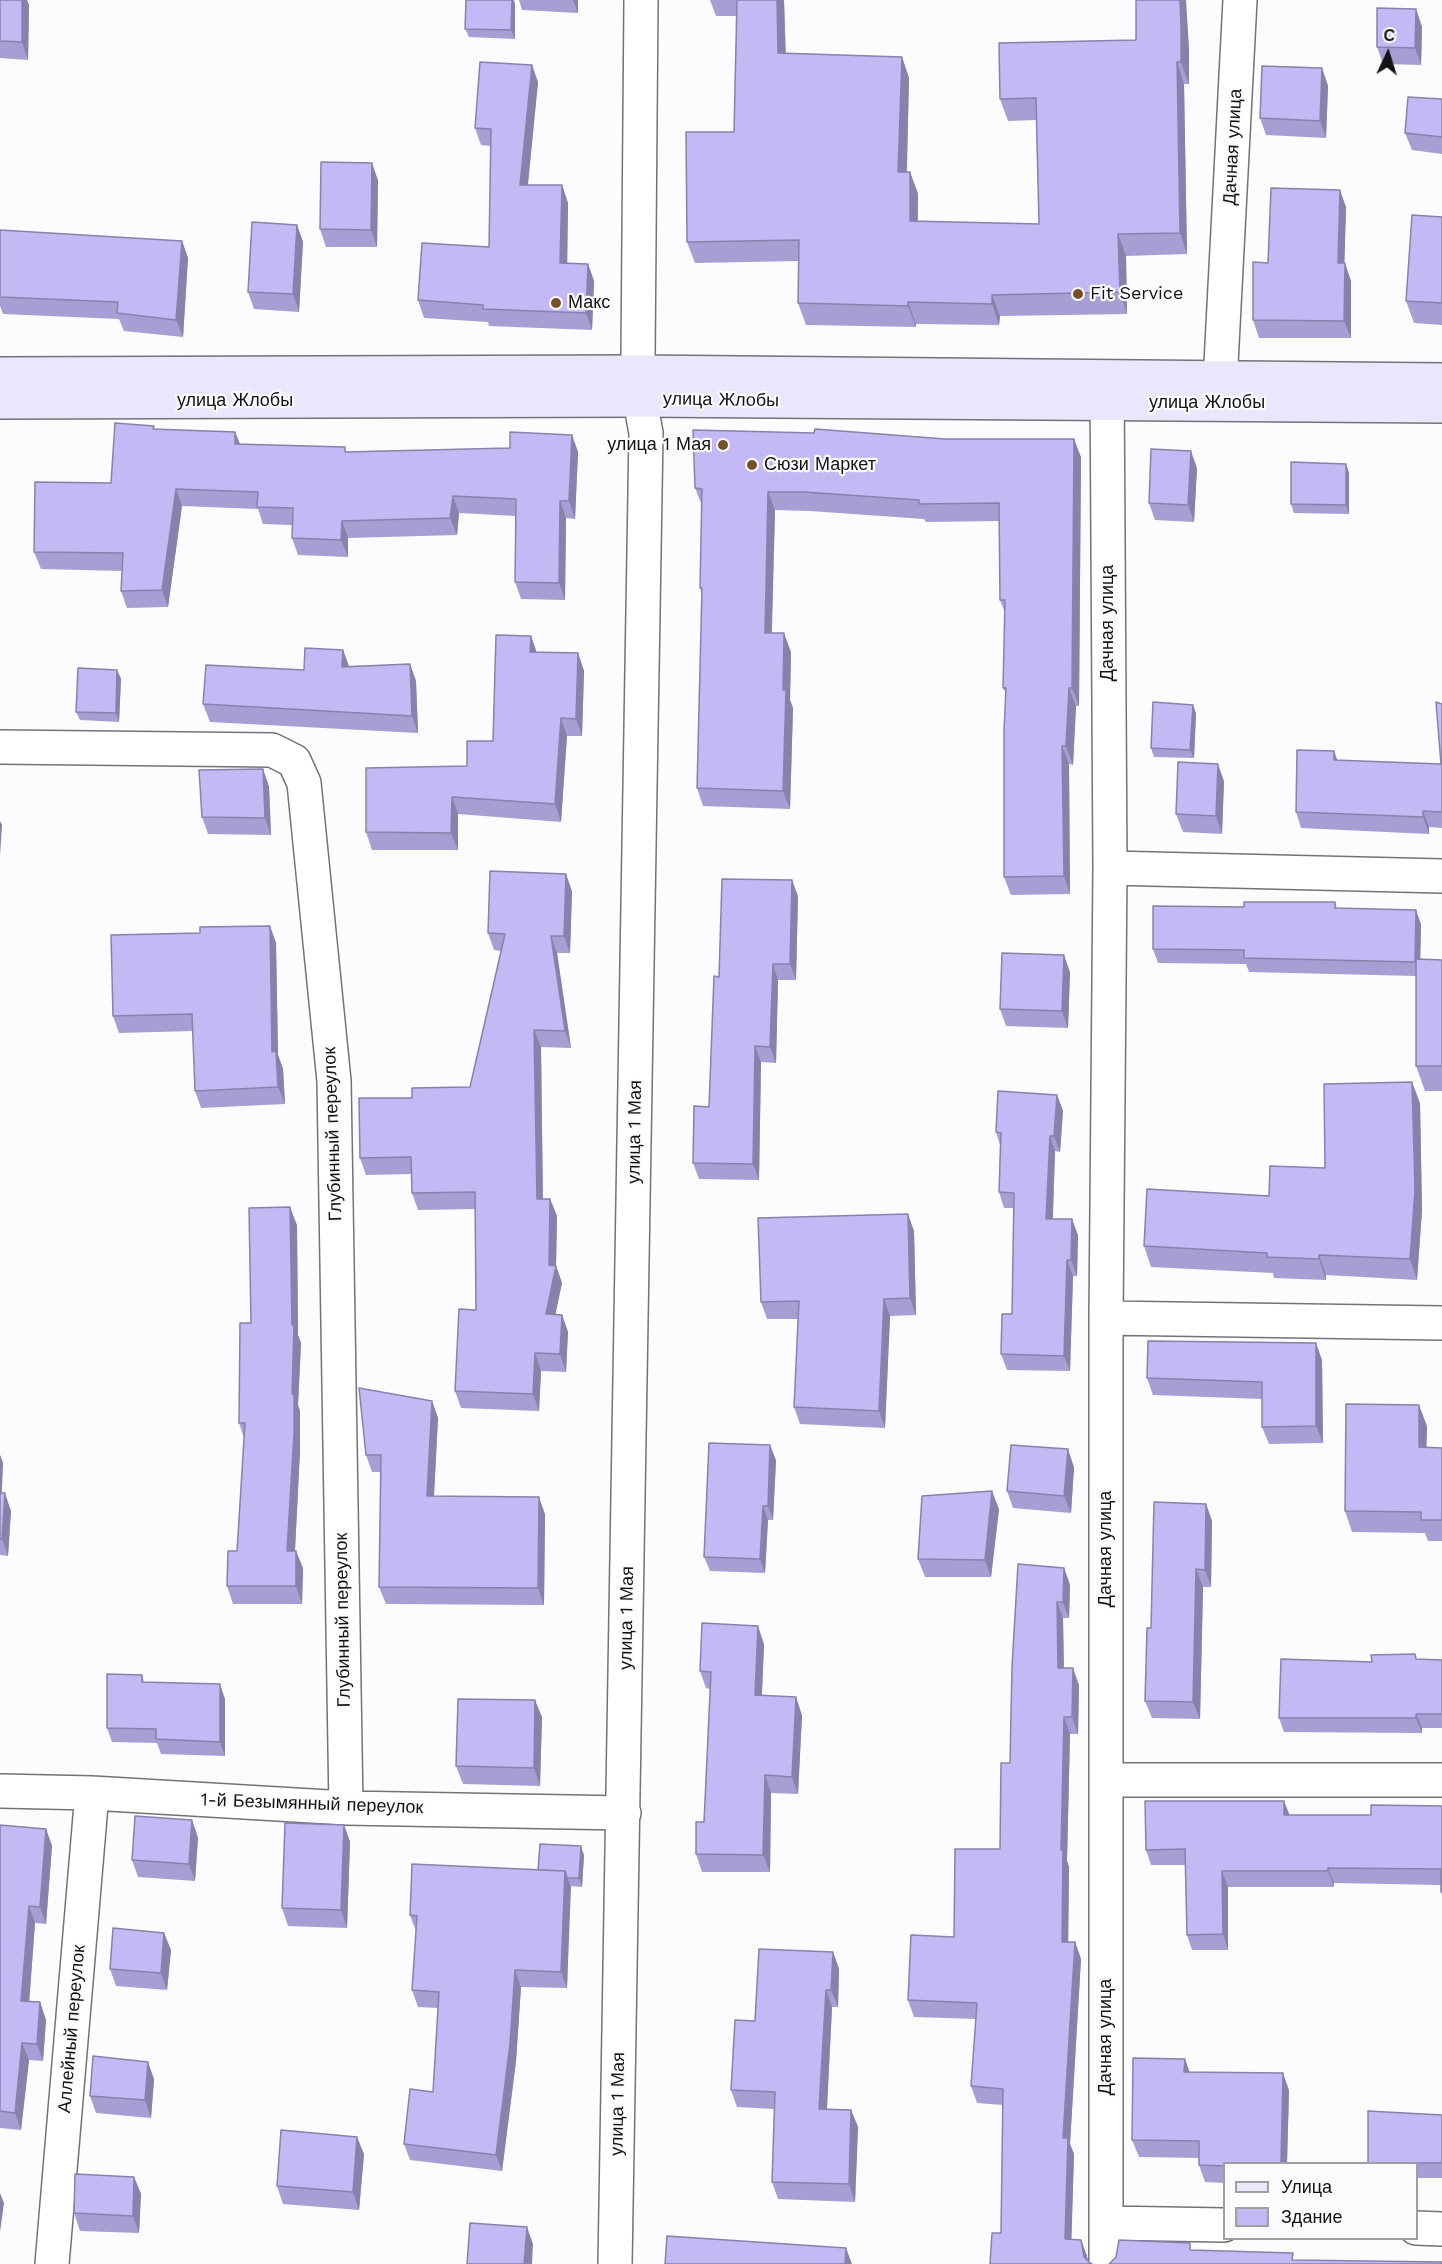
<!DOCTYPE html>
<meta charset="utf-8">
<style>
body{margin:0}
#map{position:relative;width:1442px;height:2264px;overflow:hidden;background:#fcfbfe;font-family:"Work Sans",sans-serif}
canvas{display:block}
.legend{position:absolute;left:1223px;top:2162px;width:195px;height:78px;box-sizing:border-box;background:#fcfbfe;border:2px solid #9f9ea1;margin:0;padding:8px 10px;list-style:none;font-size:18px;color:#131316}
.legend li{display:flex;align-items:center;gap:12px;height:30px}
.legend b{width:30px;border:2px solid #9f9ea1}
.north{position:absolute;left:1358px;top:24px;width:60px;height:60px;-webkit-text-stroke:4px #fcfbfe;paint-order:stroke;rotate:4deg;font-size:16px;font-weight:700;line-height:24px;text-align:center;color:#131316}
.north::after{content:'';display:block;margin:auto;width:21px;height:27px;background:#131316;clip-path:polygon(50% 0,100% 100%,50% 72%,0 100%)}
</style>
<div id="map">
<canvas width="1442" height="2264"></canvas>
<ul class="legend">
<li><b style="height:8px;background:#eae6fb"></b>Улица</li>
<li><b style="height:16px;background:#c4b8f5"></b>Здание</li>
</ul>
<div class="north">С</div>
</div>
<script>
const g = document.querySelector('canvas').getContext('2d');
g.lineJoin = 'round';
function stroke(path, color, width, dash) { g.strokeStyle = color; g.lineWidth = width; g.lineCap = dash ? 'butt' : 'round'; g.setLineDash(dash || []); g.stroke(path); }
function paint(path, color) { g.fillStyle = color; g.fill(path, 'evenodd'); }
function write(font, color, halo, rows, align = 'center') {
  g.font = font + ' "Work Sans",sans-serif'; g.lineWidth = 4.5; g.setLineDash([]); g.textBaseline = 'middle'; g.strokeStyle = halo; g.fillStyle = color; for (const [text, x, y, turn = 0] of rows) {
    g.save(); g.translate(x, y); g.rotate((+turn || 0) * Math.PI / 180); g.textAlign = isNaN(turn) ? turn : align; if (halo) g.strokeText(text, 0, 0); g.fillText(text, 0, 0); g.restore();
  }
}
const minor = new Path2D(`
 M1219,402L1240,0
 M0,747L272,750L294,761L304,783L334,1081L346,1808
 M1110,868L1442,876
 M1106,1318L1442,1323
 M1106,1780H1442
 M0,1791L92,1793L346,1808L624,1813
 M1106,2223L1224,2225
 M1416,2228L1442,2229
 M52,2264L92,1793
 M615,2264L646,433L640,400L638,356L641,0
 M1106,2264V1318L1110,868L1107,378`);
const secondary = new Path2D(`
 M0,374L639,372L1442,380
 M0,402L640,400L1442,406`);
const wall = new Path2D(`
 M0,0L29,5L28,60L0,58Z
 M519,0H578V13L522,10Z
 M710,0H784L786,54L902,57L909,78L907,172H910L918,194V222L1039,224L1036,120L1008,121L1000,99L1189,48V84H1184L1187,254L1126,256L1127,314L1000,316L999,325L916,324V327L806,325L798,303L799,261L695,263L687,242L734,132L737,16H716Z
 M515,4V39L469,37L465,29Z
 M1416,9L1422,27L1421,65L1383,64L1377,47Z
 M1322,68L1328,86L1326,138L1266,135L1260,118Z
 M538,82L528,185H562L568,203L567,263L588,264L594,281L592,330L489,326L488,322L424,318L418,300L489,247L491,146L481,145L475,128Z
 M1442,99V154L1412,150L1405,133Z
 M378,180L377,247H326L320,229Z
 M1346,207L1344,263L1351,281V338H1259L1253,320L1268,263Z
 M1442,217V325L1414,323L1406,301Z
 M297,225L303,242L299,312L254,309L248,292Z
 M0,230L182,241L188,258L183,337L124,331L119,319L3,314L0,306Z
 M155,429L235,432L240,444L347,452L510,448L572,435L578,452L575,519L566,518L565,600L521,599L515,582L516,516L459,513L457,535L348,538V557L298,555L292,538V525L263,524L258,509L182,506L168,607L127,608L121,591L122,571L41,569L34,552L111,483Z
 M1081,457L1079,706H1076L1073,765L1069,764L1070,894L1011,895L1004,877L1006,694L1003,688L1005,613L1000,600L999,521L926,522L924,519L810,511L775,510L772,633L791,652L790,700L793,708L790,809L703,806L697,788L702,594L700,588L702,506L695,488Z
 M1346,464L1349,473V514L1294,513L1291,504Z
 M1197,468L1194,522L1155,520L1149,503Z
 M531,636L536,652L578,653L584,671L582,736H567L561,822L458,814V850H372L366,832L467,766L493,741Z
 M343,650L349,666L410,664L416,681L418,733L210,722L203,704L304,670Z
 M117,670L121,679L119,722L80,720L76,712Z
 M1442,704V828L1429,827V834L1301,828L1296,812L1338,761L1441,764Z
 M1196,713L1194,758L1154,757L1151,748Z
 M263,769L269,787L271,835L208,834L202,817Z
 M1224,781L1222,834L1183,832L1176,814Z
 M572,891L570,953H557L571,1048L541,1047L543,1199H550L557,1216L556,1266L562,1283L555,1314L562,1315L568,1332L566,1372L541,1371L539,1411L461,1408L455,1391L476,1310L475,1209L418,1210L412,1193V1174L366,1175L360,1158L412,1098L470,1087L501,951L494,950L488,933Z
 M798,896L796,980H778L776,1063L761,1062L759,1180L699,1179L693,1163L709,1107L719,977Z
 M1335,902L1337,908L1421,924L1420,959L1442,960V1091H1425L1416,1066V976L1249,972L1246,964L1158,963L1153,949L1244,907Z
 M270,926L276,943L278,1055L283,1069L285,1104L201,1108L195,1091L193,1031L119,1033L113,1016L200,933Z
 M1070,972L1068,1028L1006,1026L1000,1009Z
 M1057,1095L1063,1111L1060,1152L1055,1151L1053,1219L1078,1235L1077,1276H1073L1070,1371L1007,1370L1001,1354L1012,1314L1014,1208H1004L999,1192L1000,1145L996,1132Z
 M1420,1103L1422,1210L1417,1280L1326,1275V1280L1274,1278L1273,1273L1151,1267L1144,1246L1269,1196L1325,1168Z
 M297,1225L298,1335L301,1343L298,1405L300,1411V1451L295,1551L303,1568L302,1604H233L227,1586L237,1551L244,1438L239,1423L251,1323Z
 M914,1231L916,1315L890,1316L885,1428L800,1424L794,1407L798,1319H767L761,1302Z
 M1322,1360L1323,1443L1269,1444L1262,1427V1399L1153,1395L1147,1378Z
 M432,1401L438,1418L434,1496L545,1514L544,1605L386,1604L379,1587L381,1472H372L366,1455Z
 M1427,1426L1426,1447L1442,1448V1541H1428L1425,1533L1352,1532L1345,1511Z
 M0,1455L3,1463L1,1493L11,1511L8,1556L0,1555Z
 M776,1460L773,1520H768L765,1573L710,1571L704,1557Z
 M1074,1467L1071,1513L1013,1508L1007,1491Z
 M1206,1504L1212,1521L1211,1587H1203L1200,1719L1152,1718L1145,1701L1151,1628Z
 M999,1509L991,1577H925L918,1559Z
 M1064,1568L1070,1585L1069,1618H1063L1064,1668L1079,1685L1078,1734H1070L1067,1861L1069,1867L1068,1942H1075L1081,1959L1070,2144L1074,2154L1071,2239L1081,2240L1087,2256L1001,2233L1003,2105L977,2103L971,2086L976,2019L914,2017L908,2000L954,1937L1000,1849L1010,1763Z
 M764,1644L762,1696L802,1715L798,1794L771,1793L770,1872H702L696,1854L704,1822L710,1689L706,1688L700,1671Z
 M1417,1659L1442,1660V1728H1422V1733L1284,1732L1279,1718L1372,1662Z
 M142,1675L144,1682L225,1699V1756L161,1754L157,1743L112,1742L107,1728Z
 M542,1717L540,1786L463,1784L456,1766Z
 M1442,1806V1895L1441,1892V1885L1334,1883V1887H1228V1950H1192L1187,1935L1185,1865H1151L1146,1850L1289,1815H1371Z
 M192,1820L198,1838L195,1881L138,1877L132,1860Z
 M0,1825L46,1829L52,1846L46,1924L35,1923L29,2002H40L46,2020L43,2061L29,2060L21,2130L0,2128Z
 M344,1825L350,1842L347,1928L288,1926L282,1908Z
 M584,1855L582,1887L570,1886L567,1988L521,1987L516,2061L502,2171L410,2160L404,2144L433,2092L438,2008L418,2007L412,1990L416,1931L410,1915L538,1870Z
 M164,1933L171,1950L167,1990L116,1986L110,1969Z
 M833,1952L839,1969L838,2007H832L827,2109L851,2110L858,2127L855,2202L778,2199L772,2182L774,2109L737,2107L731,2090L755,2021Z
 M1185,2059L1189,2072L1289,2090L1287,2163H1224V2183L1205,2182L1199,2165V2158L1139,2157L1132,2140Z
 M154,2079L151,2118L96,2113L90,2096Z
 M1442,2115V2178H1416V2163H1368Z
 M364,2154L359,2210L283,2204L277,2186Z
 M134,2177L141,2194L139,2233L80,2231L74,2213Z`);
const shadedWall = new Path2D(`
 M22,0H27L29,5L28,60L22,42Z
 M512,0H514L515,4V39L511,30Z
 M573,0H578V13Z
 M777,0H784L786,75L778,53Z
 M1180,0H1186L1189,48V84L1181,62Z
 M1416,9L1422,27L1421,65L1415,48Z
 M902,57L909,78L906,194L898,172Z
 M1177,62L1184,84L1187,254L1180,233Z
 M532,65L538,82L526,202L520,185Z
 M1322,68L1328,86L1326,138L1320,121Z
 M372,163L378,180L377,247L371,230Z
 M910,172L918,194L917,243L910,221Z
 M562,185L568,203L567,280L560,263Z
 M1340,190L1346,207L1344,280L1338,263Z
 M297,225L303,242L299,312L293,294Z
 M1118,234L1126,256L1127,314L1120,292Z
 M182,241L188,258L183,337L176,320Z
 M1345,263L1351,281V338L1344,321Z
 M588,264L594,281L592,330L586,313Z
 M992,295L1000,316L999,325L992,304Z
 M908,302L916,324V327L908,306Z
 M235,432L242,449L235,444Z
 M572,435L578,452L575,519L569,501Z
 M1074,439L1081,457L1079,706L1072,688Z
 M1191,451L1197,468L1194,522L1188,505Z
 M1346,464L1349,473V514L1346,505Z
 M176,489L182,506L168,607L162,590Z
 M768,492L775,510L771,651L765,633Z
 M453,496L459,513L457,535L450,518Z
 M560,501L566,518L565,600L559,583Z
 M342,521L348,538V557L341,540Z
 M784,633L791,652L790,700L793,708L790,809L783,791V690Z
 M531,636L537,653L530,652Z
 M343,650L349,667H342Z
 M578,653L584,671L582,736L576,719Z
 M410,664L416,681L418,733L412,716Z
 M117,670L121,679L119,722L116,713Z
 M1069,688L1076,706L1073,765L1066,746Z
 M1193,705L1196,713L1194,758L1190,750Z
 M561,718L567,736L561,822L555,804Z
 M1062,746L1069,764L1070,894L1064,876Z
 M1334,751L1340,767L1334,760Z
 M1218,764L1224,781L1222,834L1216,816Z
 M263,769L269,787L271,835L265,818Z
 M452,797L458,814V850L451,833Z
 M1423,811L1429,827V834L1423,817Z
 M0,821L2,825L0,856Z
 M566,874L572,891L570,953L564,936Z
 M792,880L798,896L796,980L790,964Z
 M1416,910L1421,924L1420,976L1415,962Z
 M270,926L276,943L278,1055L283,1069L285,1104L278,1087L272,1052Z
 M551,936L557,953L571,1048L565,1031Z
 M1064,955L1070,972L1068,1028L1062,1011Z
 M773,964L778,980L776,1063L770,1047Z
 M534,1030L541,1047L543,1216L537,1199Z
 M755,1046L761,1062L759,1180L753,1164Z
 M1412,1082L1420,1103L1422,1210L1417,1280L1410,1259Z
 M1057,1095L1063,1111L1060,1152L1054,1136Z
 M1050,1136L1055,1151L1052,1235L1046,1219Z
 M550,1199L557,1216L556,1266L562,1283L552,1331L546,1314L549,1265Z
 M290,1207L297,1225L298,1335L301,1343L298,1405L300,1411V1451L294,1568L287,1551L292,1394Z
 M908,1214L914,1231L916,1315L910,1298Z
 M1072,1219L1078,1235L1077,1276L1071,1260Z
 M1319,1255L1326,1275V1280L1319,1259Z
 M1067,1260L1073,1276L1070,1371L1064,1356Z
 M884,1299L890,1316L885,1428L879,1411Z
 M562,1315L568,1332L566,1372L560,1354Z
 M1316,1343L1322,1360L1323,1443L1316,1426Z
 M535,1353L541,1371L539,1411L533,1394Z
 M432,1401L438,1418L433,1513L427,1496Z
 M1419,1405L1427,1426L1426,1468L1419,1447Z
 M770,1445L776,1460L773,1520L768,1506Z
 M1068,1449L1074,1467L1071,1513L1064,1496Z
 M0,1455L3,1463L1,1510L0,1509Z
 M992,1491L999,1509L991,1577L985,1560Z
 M5,1493L11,1511L8,1556L2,1539Z
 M539,1497L545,1514L544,1605L538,1588Z
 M1206,1504L1212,1521L1211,1587L1205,1570Z
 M763,1506L768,1520L765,1573L760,1559Z
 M296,1551L303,1568L302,1604L296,1586Z
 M1064,1568L1070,1585L1069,1618L1063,1602Z
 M1196,1569L1203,1587L1200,1719L1193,1702Z
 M1057,1602L1063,1618L1064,1684L1058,1668Z
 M758,1626L764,1644L761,1713L755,1695Z
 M1073,1668L1079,1685L1078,1734L1072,1717Z
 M220,1684L225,1699V1756L220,1742Z
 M796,1697L802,1715L798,1794L792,1777Z
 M535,1700L542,1717L540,1786L534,1768Z
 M1416,1714L1422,1728V1733L1416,1718Z
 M1064,1717L1070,1734L1067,1861L1069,1867L1068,1958L1062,1942L1061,1850Z
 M765,1775L771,1793L770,1872L763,1855Z
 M1284,1801L1290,1816L1284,1815Z
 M192,1820L198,1838L195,1881L189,1864Z
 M344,1825L350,1842L347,1928L341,1910Z
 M46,1829L52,1846L46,1924L40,1907Z
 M581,1846L584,1855L582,1887L579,1878Z
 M1328,1868L1334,1883V1887L1328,1871Z
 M565,1871L571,1887L567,1988L561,1972Z
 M1222,1871L1228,1887V1950L1223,1934Z
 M29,1906L35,1923L28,2018L21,2001Z
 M164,1933L171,1950L167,1990L161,1973Z
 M1075,1942L1081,1959L1070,2144L1074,2154L1071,2256L1065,2239L1063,2138Z
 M833,1952L839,1969L838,2007L831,1990Z
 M515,1970L521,1987L516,2061L502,2171L496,2155Z
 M826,1990L832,2007L826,2126L819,2109Z
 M40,2002L46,2020L43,2061L37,2044Z
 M22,2043L29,2060L21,2130L15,2113Z
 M1185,2059L1191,2076L1184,2072Z
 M148,2062L154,2079L151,2118L145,2100Z
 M1283,2073L1289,2090L1287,2163H1281Z
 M851,2110L858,2127L855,2202L849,2184Z
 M357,2137L364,2154L359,2210L353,2192Z
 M134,2177L141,2194L139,2233L133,2216Z
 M0,2193L4,2203L0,2232Z
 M527,2227L533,2244L532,2264H524Z
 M1081,2240L1087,2256L1089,2264L1084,2257Z
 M846,2248L852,2264H845Z`);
const building = new Path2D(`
 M0,0H22V42L0,41Z
 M466,0H512L511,30L465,29Z
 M737,0H777L778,53L902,57L898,172H910V221L1039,224L1036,98L1000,99L999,43L1136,40V0H1180L1181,27V62H1177L1180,233L1118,234L1120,292L992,295V304L908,302V306L798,303L799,240L687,242L686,132H734Z
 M1377,8L1416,9L1415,48L1377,47Z
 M480,62L532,65L520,185H562L560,263L588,264L586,313L483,309V305L418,300L422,243L489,247L491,129L475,128Z
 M1262,66L1322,68L1320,121L1260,118Z
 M1408,97L1442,99V137L1405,133Z
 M321,162L372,163L371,230L320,229Z
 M1271,188L1340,190L1338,263H1345L1344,321L1253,320V262L1268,263Z
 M1412,215L1442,217V303L1406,301Z
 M252,222L297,225L293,294L248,292Z
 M0,230L182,241L176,320L117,313L118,302L0,297Z
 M115,423L154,426L153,429L235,432V444L345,447V452L510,448V432L572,435L569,501H560L559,583L515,582L516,499L453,496L450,518L342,521L341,540L292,538L293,508L257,507L258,492L176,489L162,590L121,591L123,553L34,552L35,482L111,483Z
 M815,429L945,439H1074L1072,688H1069L1066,746H1062L1064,876L1004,877V731L1006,688H1003L1005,600H1000L999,503L919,504V500L804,492H768L765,633H784L783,690H786L783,791L697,788L702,588H700L702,489L695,488L693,430L814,433Z
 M1151,449L1191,451L1188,505L1149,503Z
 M1291,462L1346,464V505L1291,504Z
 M496,635L531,636L530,652L578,653L576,719L561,718L555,804L452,797L451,833L366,832V768L467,766V741H493Z
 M305,648L343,650L342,667L410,664L412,716L203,704L206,665L304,670Z
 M78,668L117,670L116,713L76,712Z
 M1153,702L1193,705L1190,750L1151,748Z
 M1436,702L1442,704V812L1423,811V817L1296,812L1297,750L1334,751V760L1441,764Z
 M1178,762L1218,764L1216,816L1176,814Z
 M263,769L265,818L202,817L199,770Z
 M490,871L566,874L564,936H551L565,1031L534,1030L537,1199H550L549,1265L556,1266L546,1314L562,1315L560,1354L535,1353L533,1394L455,1391L459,1309L476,1310L475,1192L412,1193L411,1157L360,1158L359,1098H412V1088L470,1087L505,934L488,933Z
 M722,879L792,880L790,964H773L770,1047L755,1046L753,1164L693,1163L694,1106L709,1107L714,976L719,977Z
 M1244,902H1335V908L1416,910L1415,962L1244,958V950L1153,949V906L1244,907Z
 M270,926L272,1052L276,1051L278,1087L195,1091L192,1014L113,1016L111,935L200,933V927Z
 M1002,953L1064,955L1062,1011L1000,1009Z
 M1416,959L1442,960V1066H1416Z
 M1412,1082L1415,1190L1410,1259L1319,1255V1259L1267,1257V1253L1144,1246L1147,1189L1269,1196L1270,1166L1325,1168L1324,1084Z
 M998,1091L1057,1095L1054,1136H1050L1046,1219H1072L1071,1260H1067L1064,1356L1001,1354L1002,1314H1012L1014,1193L999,1192L1001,1133L996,1132Z
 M290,1207L292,1325H294L292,1394H294V1434L287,1551H296V1586H227L228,1551H237L245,1423H239L240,1323H251L249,1208Z
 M908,1214L910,1298L884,1299L879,1411L794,1407L799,1301L761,1302L758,1218Z
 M1148,1341L1316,1343V1426L1262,1427V1382L1147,1378Z
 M359,1388L432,1401L427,1496L539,1497L538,1588L379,1587L381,1455H366Z
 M1346,1404L1419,1405V1447L1442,1448V1520H1421V1512L1345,1511Z
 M709,1443L770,1445L768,1506H763L760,1559L704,1557Z
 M1011,1445L1068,1449L1064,1496L1007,1491Z
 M992,1491L985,1560L918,1559L922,1496Z
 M0,1493H5L2,1539H0Z
 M1154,1502L1206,1504L1205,1570L1196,1569L1193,1702L1145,1701L1147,1628H1151Z
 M1018,1564L1064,1568L1063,1602H1057L1058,1668H1073L1072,1717H1064L1061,1850H1063L1062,1942H1075L1063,2138H1068L1065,2239L1081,2240L1084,2257L1090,2263L1092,2264H990L992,2233H1001L1003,2089L971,2086L977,2003L908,2000L911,1935L954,1937L955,1849H1000L1001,1763H1010L1012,1667Z
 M702,1623L758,1626L755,1695L796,1697L792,1777L765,1775L763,1855L696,1854V1822H704L711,1672L700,1671Z
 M1415,1654L1416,1659L1442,1660V1714H1416V1718H1279L1281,1659L1372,1662L1371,1655Z
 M107,1674L142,1675V1682L220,1684V1742L156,1739V1729L107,1728Z
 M458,1699L535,1700L534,1768L456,1766Z
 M1145,1801H1284V1815H1371V1805L1442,1806V1892H1441V1869L1328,1868V1871H1222L1223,1934L1187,1935L1185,1849L1146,1850Z
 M135,1816L192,1820L189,1864L132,1860Z
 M285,1823L344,1825L341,1910L282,1908Z
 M0,1825L46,1829L40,1907L29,1906L21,2001L40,2002L37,2044L22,2043L15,2113L0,2111Z
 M540,1844L581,1846L579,1878H567L565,1871L538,1870Z
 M412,1864L565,1871L561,1972L515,1970L510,2044L496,2155L404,2144L410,2089L433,2092L439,1992L412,1990L417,1916L410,1915Z
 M113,1928L164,1933L161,1973L110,1969Z
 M759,1949L833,1952L831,1990H826L819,2109L851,2110L849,2184L772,2182L775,2092L731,2090L735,2020L755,2021Z
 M93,2056L148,2062L145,2100L90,2096Z
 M1133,2058L1185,2059L1184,2072L1283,2073L1281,2163H1224V2166L1199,2165V2141L1132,2140Z
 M1368,2111L1442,2115V2163H1368Z
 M281,2130L357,2137L353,2192L277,2186Z
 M75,2174L134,2177L133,2216L74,2213Z
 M470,2223L527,2227L524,2264H467Z
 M667,2236L846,2248L845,2264H665Z
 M1119,2240L1190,2243V2250L1293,2253L1292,2260L1442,2262V2264H1109L1116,2257Z`);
const markers = [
 [1078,294,6,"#735029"],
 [556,303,6,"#735029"],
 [723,445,6,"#735029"],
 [752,465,6,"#735029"]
];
const streetNames = [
 ["Дачная улица",1233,147,-87],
 ["улица Жлобы",721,400,1],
 ["улица Жлобы",235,401],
 ["улица Жлобы",1207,403],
 ["Дачная улица",1108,623,-90],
 ["улица 1 Мая",635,1132,-89],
 ["Глубинный переулок",333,1134,-92],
 ["Дачная улица",1106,1549,-90],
 ["улица 1 Мая",627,1618,-89],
 ["Глубинный переулок",343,1620,-91],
 ["1-й Безымянный переулок",312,1804,2],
 ["Аллейный переулок",72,2029,-85],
 ["Дачная улица",1106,2037,-90],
 ["улица 1 Мая",618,2104,-89]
];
const poiNames = [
 ["Fit Service",1090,294],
 ["Макс",568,303],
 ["улица 1 Мая",711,445,"right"],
 ["Сюзи Маркет",764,465]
];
stroke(minor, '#737279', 36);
stroke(secondary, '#737279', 36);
stroke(minor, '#fff', 33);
stroke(secondary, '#eae6fb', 33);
paint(wall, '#a99ed3');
paint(shadedWall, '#8981ac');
paint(building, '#c4b8f5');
stroke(building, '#8981ac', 1.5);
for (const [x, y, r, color] of markers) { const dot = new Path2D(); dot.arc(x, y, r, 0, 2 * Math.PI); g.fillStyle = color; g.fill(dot); stroke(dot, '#fcfbfe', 2); }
write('18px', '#131316', '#fcfbfe', streetNames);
write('18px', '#131316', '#fcfbfe', poiNames, 'left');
</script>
